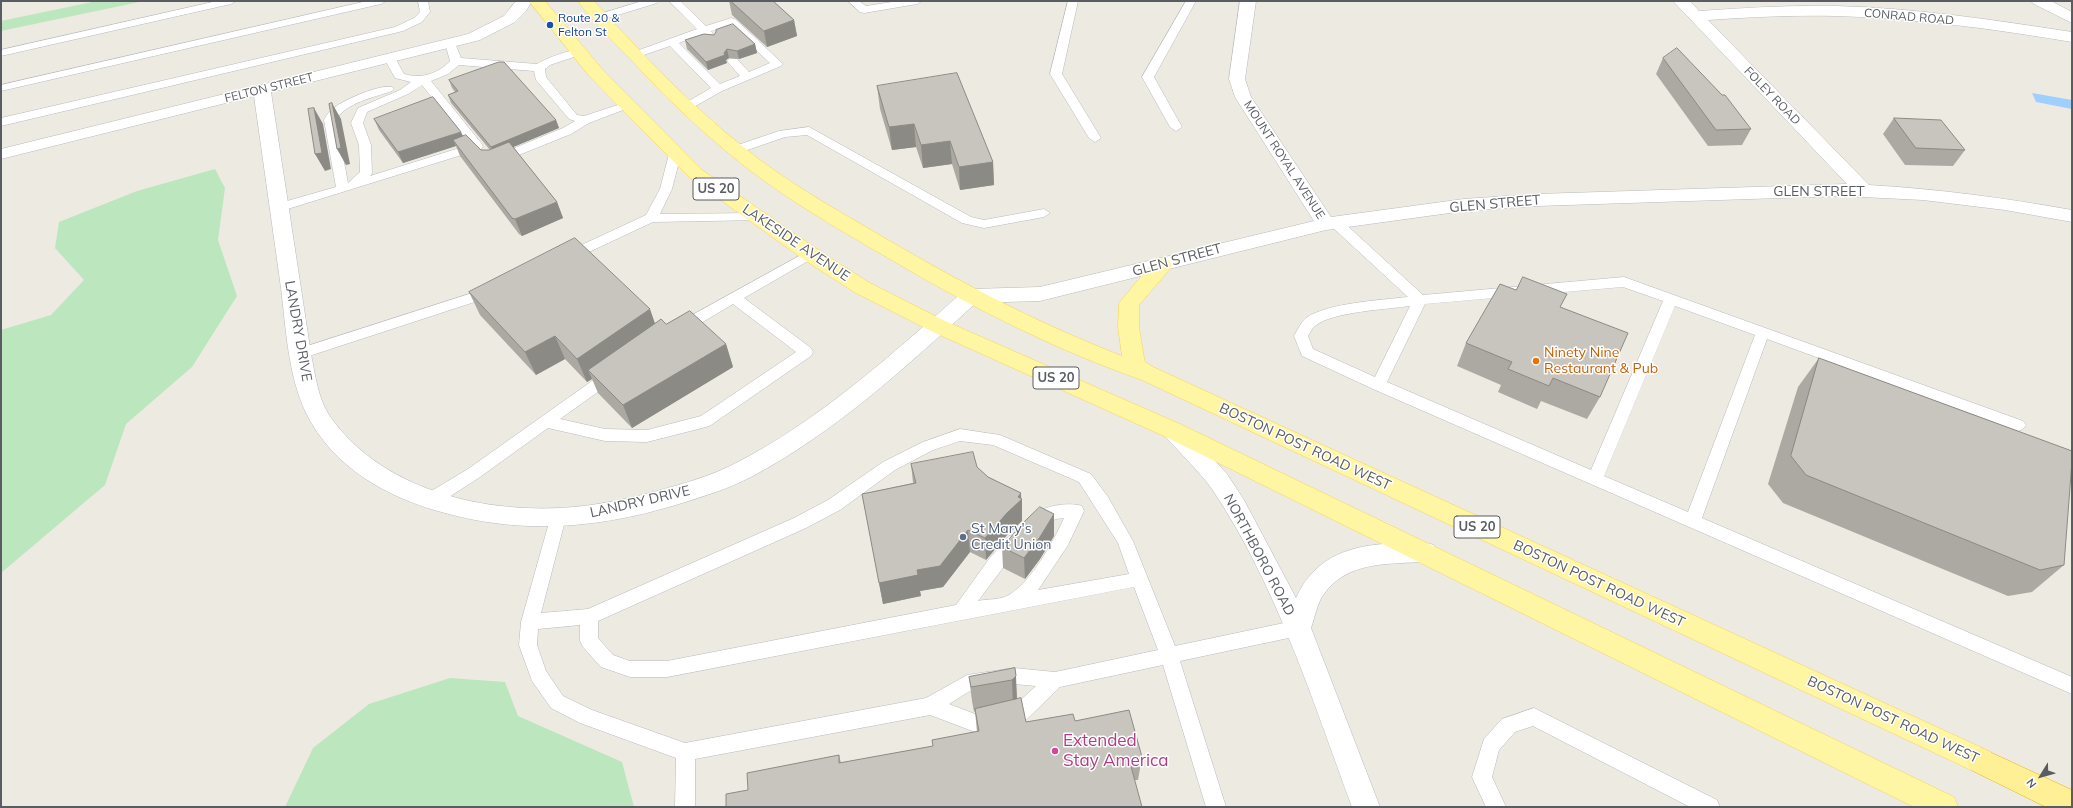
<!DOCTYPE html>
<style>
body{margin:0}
#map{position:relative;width:2073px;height:808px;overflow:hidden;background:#edebe1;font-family:Mulish,sans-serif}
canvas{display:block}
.frame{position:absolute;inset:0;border:2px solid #595d62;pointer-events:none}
.north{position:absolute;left:2021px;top:756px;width:40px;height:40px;-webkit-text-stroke:3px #fff;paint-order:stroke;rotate:233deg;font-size:11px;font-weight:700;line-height:16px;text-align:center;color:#595d62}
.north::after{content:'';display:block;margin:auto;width:14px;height:18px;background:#595d62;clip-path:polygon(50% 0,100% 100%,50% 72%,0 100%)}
</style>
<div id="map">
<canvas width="2073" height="808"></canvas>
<div class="frame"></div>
<div class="north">N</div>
</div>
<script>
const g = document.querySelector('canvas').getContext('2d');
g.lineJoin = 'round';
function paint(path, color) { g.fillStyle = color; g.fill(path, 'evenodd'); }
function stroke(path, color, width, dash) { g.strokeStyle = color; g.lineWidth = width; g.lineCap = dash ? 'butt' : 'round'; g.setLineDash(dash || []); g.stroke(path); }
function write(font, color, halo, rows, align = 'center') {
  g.font = font + ' Mulish,sans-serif'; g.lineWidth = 3; g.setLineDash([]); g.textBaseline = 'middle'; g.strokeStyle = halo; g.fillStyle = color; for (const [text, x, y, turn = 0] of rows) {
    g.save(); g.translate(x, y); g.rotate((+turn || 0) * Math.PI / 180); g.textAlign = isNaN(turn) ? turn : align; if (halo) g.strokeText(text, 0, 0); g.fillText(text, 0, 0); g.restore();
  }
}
const green = new Path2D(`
 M97,1H144L1,31V21Z
 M215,169L225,188L218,240L237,296L192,367L126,424L105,485L1,573V330L51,315L84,280L55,248L59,222L137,191Z
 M450,678L505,682L518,716L622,762L634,807H285L313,748L369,704Z`);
const water = new Path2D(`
 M2032,93L2072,100V109L2036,102Z`);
const service = new Path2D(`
 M217,1H236L231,4L1,56V50Z
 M367,1H386L381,4L1,91V85Z
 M418,1H428L430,12L422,22L403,31L1,126V118L395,27L414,18L420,12Z
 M642,1H658L657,3L605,19H597L596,17L597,15Z
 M669,1H680L706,26L731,18L735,19L783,64L781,66L722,91L690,109H682L680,107L682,105L711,88L670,46L635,58L629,55L631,53L697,29ZM729,25L770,63L749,72L737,59H729L727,61L740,76L720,84L679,43L702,34L708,42H716L717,40L711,31Z
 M848,1H859L866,6L898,1H922L917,4L864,13L860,12Z
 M1068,1H1078L1062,74L1101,138L1095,142L1089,138L1050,74Z
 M1186,1H1196L1154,77L1182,127L1176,131L1170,127L1142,77Z
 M450,40L455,43L461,58L537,64C545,59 574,47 583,50L585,52L583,54L550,65L545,69L546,77L577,115L584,116L627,102L633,105L631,107L589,123L571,134L499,163L495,162L493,159L495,156L563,128L575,121L569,119L536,80L534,71L459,65L448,74L431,81L481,143L483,146L481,149L278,212L273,211L272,208L273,205L336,187L324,120C327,115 329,111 334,108C343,100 380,84 392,87L394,89L392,91C375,97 345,103 336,120L348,183L360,172L359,145L351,123L358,108L400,90L411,82L395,78L384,58L386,56H394L404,74C421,79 438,74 450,61L445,43ZM422,85L469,145L370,176L372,173L371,145L363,123L367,112L408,94Z
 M809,127L971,217L984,220L1044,209L1050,213L1044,217L984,228L962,223L807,135L785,137L736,154L730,150L732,147L779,131Z
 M675,150L681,154L672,189L660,214L757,213L762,214L763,217L762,220L653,222L572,260H562L560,257L562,254L646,215L660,189L669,154Z
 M1336,219L1341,220L1423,295L1624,277L2023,421L2026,425L2023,429L2018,431L2013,429L1767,339L1702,518L2072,677V694L1373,389L1302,356L1294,336C1297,331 1301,322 1306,318C1327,303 1381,300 1408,297L1331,226L1330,223L1331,220ZM1623,287L1663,301L1591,470L1387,382L1425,304ZM1410,306L1375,377L1313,349L1308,336C1310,333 1312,328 1315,326C1330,312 1389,309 1410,306ZM1675,306L1755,335L1688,512L1604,476Z
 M810,250L815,251L817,254L815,257L744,298L811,348L813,352L811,356L711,425L706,427L647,442L605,441L548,428L480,477L435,506L429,508L423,506L421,501L423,496L468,469L606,371L611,370L616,371L618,375L616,379L560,419L605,429L647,430L701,416L796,352L733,304L686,332L681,333L676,332L674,328L676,324Z
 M491,287L496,289L498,292L496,295L300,359L295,358L293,354L295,350Z
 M960,429L1000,435L1091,474L1108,497L1133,541L1175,646L1298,620L1304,623L1307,628L1304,633L1298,636L1180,661L1226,807H1206L1163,665L1060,687L1026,720L975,732L930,715L695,759V807H675L676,758L580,723L551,708L532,681L519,645L521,622L552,512L558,510L564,512L566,517L541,613L588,609L794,518L828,500L883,462L923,442ZM960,441L993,445L1079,482L1118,543L1129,574L1038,590L1068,545L1084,511L1082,506C1067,501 1034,507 1027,522L1029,527L1035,529L1056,519L1064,518C1053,542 1032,581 1009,595C1001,600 987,599 978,601L1023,541L1021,536L1015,534L1009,536L989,559L956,605L667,661H630L613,655L598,638V621L806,528L840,510L895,470L933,450ZM1134,587L1158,650L1055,672L1014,668L967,675L926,698L685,743L592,710L563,696L546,671L537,645L538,629L580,625V641L583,647L601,667L630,677H667ZM1014,684L1036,686L1014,706L975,714L949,704L970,691Z
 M1534,708L1717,800L1720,807H1690L1533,726L1515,732L1499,750L1492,777L1506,807H1486L1472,777L1484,739L1502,719Z`);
const minor = new Path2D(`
 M1240,1H1256L1245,79L1251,97L1331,217L1464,199L1537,194L1847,184L1673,1H1690L1699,11C1745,8 1791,5 1836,6C1915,8 1994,20 2072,32V42C1994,29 1915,18 1836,16C1793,15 1751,17 1708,20L1869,185C1938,189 2005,198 2072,210V222L2005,210L1923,200L1842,196L1537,206L1464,211L1326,230L1040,301L971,303L964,301L961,296L964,291L971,289L1040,287L1314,221L1235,97L1229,79Z
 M2031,1H2051L2072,12V23L2034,4Z`);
const tertiary = new Path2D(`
 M516,1H532L526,11L515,22L480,40L271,92L311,354C315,374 318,398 329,415C384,495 499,518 591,505C613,502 635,497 657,491C682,484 708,477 732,465C818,422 892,354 964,291L971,289L978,291L981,296L978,301C908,365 836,432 751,477C728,489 704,496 679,504C600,528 525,535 445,513C388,498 333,468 306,413C288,375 286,329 281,288C272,224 263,160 254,96L1,159V149L468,34L504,16Z
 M1174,422L1182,425L1227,474L1244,500L1296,598C1316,554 1353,545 1397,543C1410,543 1422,541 1434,545L1437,552L1434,559L1425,562C1389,564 1347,561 1324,594C1317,603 1315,617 1311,628L1380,807H1352C1312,699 1277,586 1212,489C1199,471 1181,454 1166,437L1163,431L1166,425Z`);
const primary = new Path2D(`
 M529,1H545L602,69L702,170L817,249L868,282L945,321L1182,425L1954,797L1958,807H1914L1166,437L931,331L854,292L803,259L690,178L590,77Z
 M578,1H594C642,54 691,106 747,150C786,181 828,205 871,230C952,278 1034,322 1122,356L1118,327L1119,303L1155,260L1162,258L1169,260L1172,265L1169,270L1139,305V327L1144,358L1145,362L1153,367L1991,752L1995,761L1991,770L1981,774L1971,770L1142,380C1059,351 979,311 902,266C854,238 804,210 759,177C713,143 672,104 634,63C615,43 594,23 578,1Z`);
const trunk = new Path2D(`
 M1981,748L2072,790V807H2046L1971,770L1967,761L1971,752Z`);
const wall = new Path2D(`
 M729,1H773L794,20L797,36L767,47L732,15Z
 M685,40L755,44L757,53L739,59L729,58L726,60L727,63L708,70L687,49Z
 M1663,58L1751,129L1742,145L1708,146L1656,74Z
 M449,80L556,120L559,128L513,147L557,202L563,218L522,236L519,234L460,156L456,146L403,163L379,130L374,119L463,137L481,150H490L451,103L448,95L455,92L452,88Z
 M877,86L993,162L994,185L960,190L952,164L923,168L916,147L892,150L880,109Z
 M1894,118L1965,150L1953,166L1905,165L1883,134Z
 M1516,290L1567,294L1560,307L1600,397L1587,419L1541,401L1537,409L1498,392L1501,385L1457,366L1466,343Z
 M469,292L655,323L666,324L726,344L733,367L632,428L598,393L592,379L587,382L565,359L536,375L480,315Z
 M1819,358L2064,565L2032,592L2008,596L1783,503L1768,484L1798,387Z
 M911,464L977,467L988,477L1021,493L1022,521L1007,535L986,560L970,552L943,587L920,591L921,596L883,604L862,494L913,483Z
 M1054,536L1040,559L1025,579L1003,568L1002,547Z
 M1015,668L1017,699L1026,722L1075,721L1142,757L1138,780L748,790L839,755L841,763L933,746L932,740L977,732L975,711L974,712L972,701L969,677Z`);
const shadedWall = new Path2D(`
 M794,20L797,36L767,47L764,31Z
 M755,44L757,53L739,59L737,51Z
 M727,49L729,58L726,60L727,63L708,70L706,62L724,53Z
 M332,103L341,119L350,164L346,165L337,149Z
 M314,108L323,124L331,169L325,171L315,154Z
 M556,120L559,128L494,155L491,147Z
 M914,124L916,147L892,150L889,127Z
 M461,132L466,142L453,140L456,146L403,163L398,152Z
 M950,141L952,164L923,168L921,145Z
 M993,162L994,185L960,190L959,167Z
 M557,202L563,218L522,236L515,219Z
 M650,309L658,332L588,370L592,379L587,382L577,359Z
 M555,336L565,359L536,375L525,352Z
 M726,344L733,367L632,428L623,405Z
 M1021,493V500L1022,499V521L1007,535L986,560L985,538L1018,497Z
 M1054,514V536L1040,559L1025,579L1024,558Z
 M968,530L970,552L943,587L920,591L921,596L883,604L879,583Z
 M1016,676L1017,701L1013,705L1012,680Z`);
const building = new Path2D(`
 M731,1H773L794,20L764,31Z
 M733,24L755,44L737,51L727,49L724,53L725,55L706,62L685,40L704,34L714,35L716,32V30Z
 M1677,48L1722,95H1725L1751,129L1716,130L1663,58Z
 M499,62H504L556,120L491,147L448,95L458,91L449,80Z
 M957,73L993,162L959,167L950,141L921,145L914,124L889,127L877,86Z
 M433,97L461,132L398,152L374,119Z
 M332,103L341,148L337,149L329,104Z
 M314,108L322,153L315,154L308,109Z
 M1894,118L1941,120L1965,150L1916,148Z
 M466,135L481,150H489L509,142L557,202L515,219L512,218L453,140Z
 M575,238L650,309L577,359L555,336L525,352L469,292Z
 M1523,277L1567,294L1560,307L1628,333L1600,397L1553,378L1549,386L1508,369L1512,362L1466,343L1500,284L1516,290Z
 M690,311L726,344L623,405L588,370L657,322L661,319L666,324Z
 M1819,358L2072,451V461L2064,565L2040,570L1806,475L1791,456Z
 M973,452L977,467L988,477L1021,493L1018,497L1022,499L1007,513L985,538L968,530L940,566L917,570L918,575L879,583L862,494L916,483L911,464Z
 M1040,507L1054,514L1040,537L1024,558L1002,547L1023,523Z
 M1015,668L1016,676L1012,680L971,687L969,677Z
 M1021,698L1026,722L1073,714L1075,721L1129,710L1142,757L1129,759L1142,807H726V794L748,790L747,773L839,755V763L933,746L932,740L979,731L975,709Z`);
const markers = [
 [550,25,4,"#1a4fb4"],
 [1536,361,4,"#e8710a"],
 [963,537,4,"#5c6f8a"],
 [1055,751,4,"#d1479c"]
];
const farStreetnames = [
 ["CONRAD ROAD",1909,17,5],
 ["FELTON STREET",269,88,-14],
 ["FOLEY ROAD",1772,96,46],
 ["MOUNT ROYAL AVENUE",1284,160,57]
];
const farTransitnames = [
 ["Route 20 &",558,18],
 ["Felton St",558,32]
];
const shields = [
 [716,189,46],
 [1056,378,46],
 [1477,527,46]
];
const shieldNames = [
 ["US 20",716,189],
 ["US 20",1056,378],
 ["US 20",1477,527]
];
const streetNames = [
 ["GLEN STREET",1819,192],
 ["GLEN STREET",1495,204,-5],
 ["LAKESIDE AVENUE",796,243,34],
 ["GLEN STREET",1177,260,-15],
 ["LANDRY DRIVE",298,331,80],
 ["BOSTON POST ROAD WEST",1305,447,25],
 ["LANDRY DRIVE",640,502,-13],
 ["NORTHBORO ROAD",1259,555,62],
 ["BOSTON POST ROAD WEST",1599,584,25],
 ["BOSTON POST ROAD WEST",1893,720,25]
];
const foodNames = [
 ["Ninety Nine",1544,353],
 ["Restaurant & Pub",1544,369]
];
const serviceNames = [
 ["St Mary's",971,529],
 ["Credit Union",971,545]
];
const nearHotelnames = [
 ["Extended",1063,741],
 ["Stay America",1063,761]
];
paint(green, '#bce6be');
paint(water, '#9fcfff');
stroke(service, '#b6b9be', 1);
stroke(minor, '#b6b9be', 1);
stroke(tertiary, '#b6b9be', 1);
stroke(primary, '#f6d251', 1);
stroke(trunk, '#eeb200', 1);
paint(service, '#fff');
paint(minor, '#fff');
paint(tertiary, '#fff');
paint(primary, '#fff6a4');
paint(trunk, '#ffef95');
paint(wall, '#aca9a3');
paint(shadedWall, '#8c8a85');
paint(building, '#c8c5be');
stroke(building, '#8c8a85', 1);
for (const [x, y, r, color] of markers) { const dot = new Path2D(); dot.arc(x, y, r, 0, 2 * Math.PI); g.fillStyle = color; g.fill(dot); stroke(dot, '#fff', 1.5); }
write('12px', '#595d62', '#fff', farStreetnames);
write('12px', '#164399', '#fff', farTransitnames, 'left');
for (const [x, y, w] of shields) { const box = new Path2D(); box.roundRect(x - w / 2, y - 11, w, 22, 3); g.fillStyle = '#fff'; g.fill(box); stroke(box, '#595d62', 1); }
write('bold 13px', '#595d62', null, shieldNames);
write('14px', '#595d62', '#fff', streetNames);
write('14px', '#c56008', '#fff', foodNames, 'left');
write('14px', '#4e5e75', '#fff', serviceNames, 'left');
write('17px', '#b23c85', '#fff', nearHotelnames, 'left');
</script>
